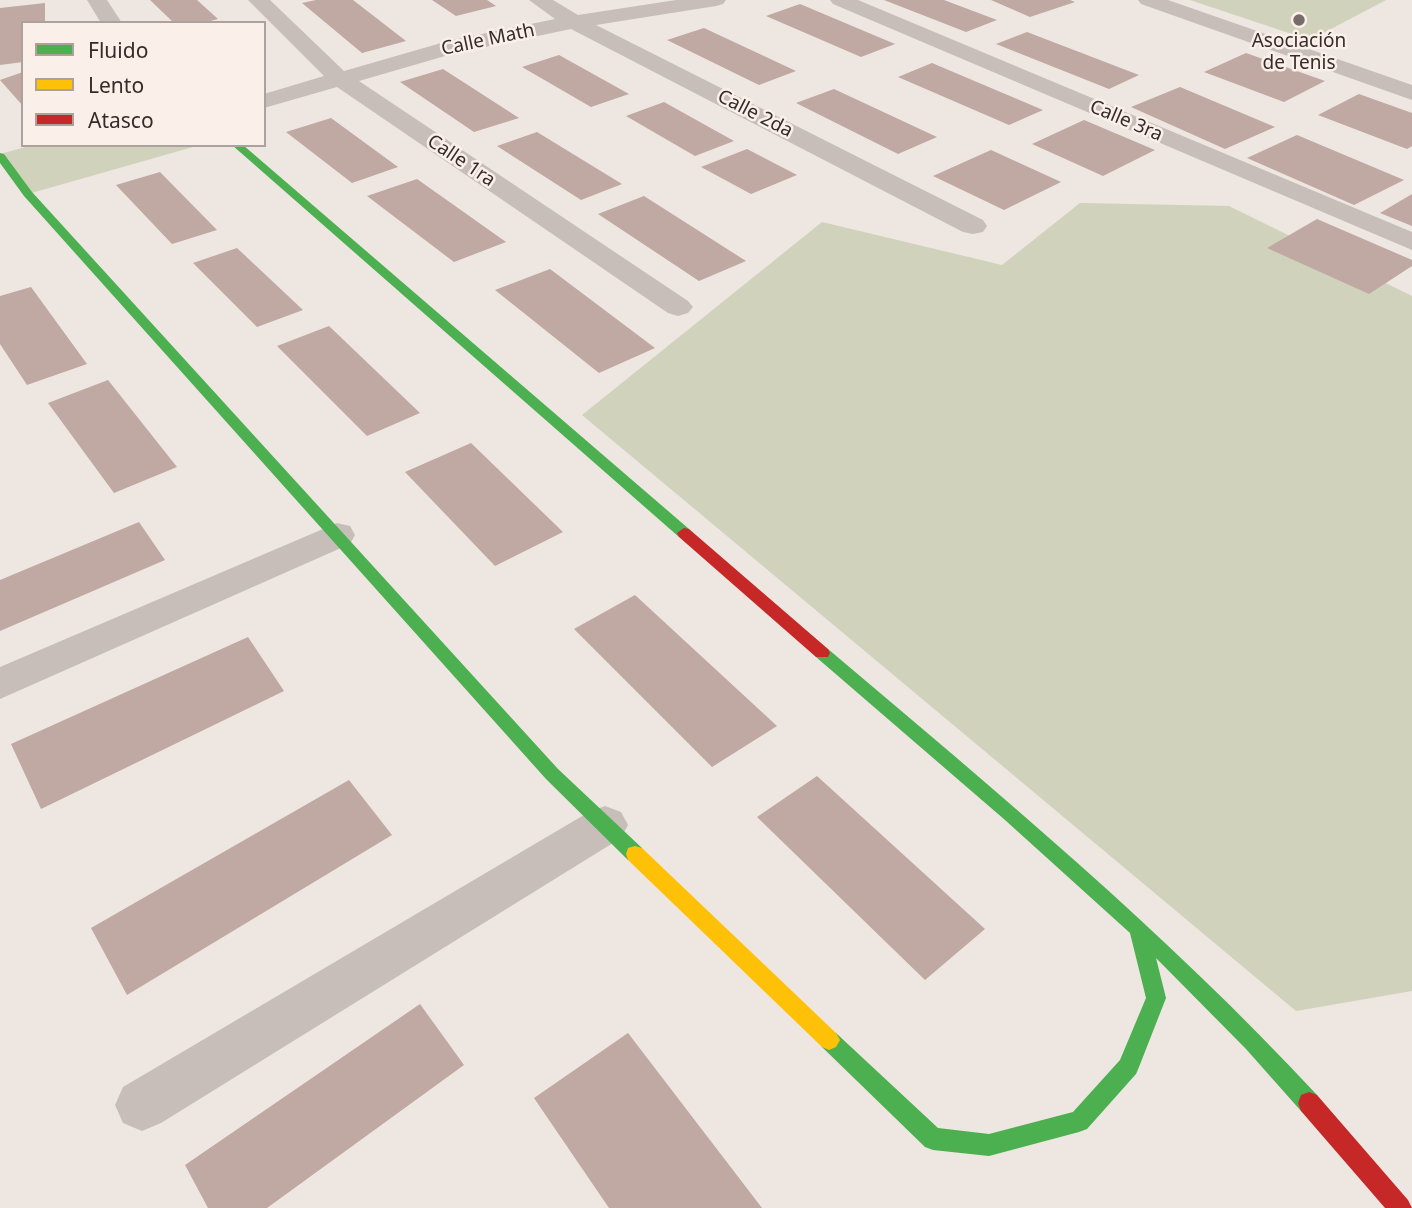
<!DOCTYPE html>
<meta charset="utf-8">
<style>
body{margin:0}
#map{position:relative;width:1412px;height:1208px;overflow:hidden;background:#ede6e1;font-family:"Noto Sans",sans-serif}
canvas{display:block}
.legend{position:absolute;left:21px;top:21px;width:245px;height:126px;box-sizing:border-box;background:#faf0e9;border:2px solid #aca19c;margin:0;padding:9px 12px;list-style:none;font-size:21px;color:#372b28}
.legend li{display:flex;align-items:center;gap:14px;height:35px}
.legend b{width:35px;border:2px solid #aca19c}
</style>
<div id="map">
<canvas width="1412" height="1208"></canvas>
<ul class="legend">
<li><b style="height:9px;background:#4caf50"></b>Fluido</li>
<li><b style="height:9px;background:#ffc107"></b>Lento</li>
<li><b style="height:9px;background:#c62828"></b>Atasco</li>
</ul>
</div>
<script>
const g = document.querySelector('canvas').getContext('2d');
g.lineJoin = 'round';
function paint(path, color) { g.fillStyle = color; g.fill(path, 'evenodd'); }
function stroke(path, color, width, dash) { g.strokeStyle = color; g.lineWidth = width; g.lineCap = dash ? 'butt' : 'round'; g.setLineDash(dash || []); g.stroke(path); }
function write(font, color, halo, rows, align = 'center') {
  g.font = font + ' "Noto Sans",sans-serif'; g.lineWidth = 5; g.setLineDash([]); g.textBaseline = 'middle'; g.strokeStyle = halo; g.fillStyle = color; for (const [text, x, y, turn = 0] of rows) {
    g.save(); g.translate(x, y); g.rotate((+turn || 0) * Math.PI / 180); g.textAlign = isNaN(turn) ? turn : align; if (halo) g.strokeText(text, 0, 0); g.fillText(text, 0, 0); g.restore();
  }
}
const green = new Path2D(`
 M1190,0H1386L1310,40Z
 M33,145H200L28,194L0,154Z
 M1080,203L1229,206L1412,296V991L1296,1011L582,415L822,222L1002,265Z`);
const building = new Path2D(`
 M150,0H197L218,19L203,23H174Z
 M316,0H353L406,41L362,53L302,3Z
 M432,0H487L496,6L456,16Z
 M884,0H944L997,20L966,32Z
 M991,0H1070L1075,2L1030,17Z
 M45,3V23H23V62L0,65V8Z
 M800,4L895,44L861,57L766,16Z
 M704,28L796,71L759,85L667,40Z
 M1027,32L1139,75L1109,89L996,44Z
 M1246,53L1325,81L1284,102L1204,72Z
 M559,55L629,94L591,107L522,67Z
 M932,63L1043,110L1009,125L898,77Z
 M443,69L519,118L474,132L400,82Z
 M23,72V106L0,80Z
 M1180,87L1275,127L1225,149L1131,107Z
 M834,89L937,137L898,154L796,103Z
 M1359,94L1412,113V146L1407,149L1318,115Z
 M664,102L734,141L695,156L626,116Z
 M331,118L398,167L352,183L286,132Z
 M1084,120L1155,150L1103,176L1032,144Z
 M537,132L622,184L581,200L497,146Z
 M1297,135L1404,180L1354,205L1247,158Z
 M747,149L797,175L751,194L701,167Z
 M991,150L1061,182L1004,210L933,176Z
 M160,172L217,230L172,244L116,185Z
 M417,179L506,242L454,262L367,196Z
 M1412,194V226L1380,213Z
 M644,196L746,261L699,281L598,214Z
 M1317,219L1412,260V266L1369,294L1267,248Z
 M237,248L303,310L257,327L193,263Z
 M550,269L655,348L599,373L495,290Z
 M31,287L87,364L27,385L0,344V296Z
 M329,326L420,413L367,436L277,346Z
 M108,380L177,467L114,493L48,403Z
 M471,443L563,532L495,566L405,472Z
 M139,522L165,560L0,631V580Z
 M635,595L777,726L712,767L574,629Z
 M248,637L284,691L41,809L11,744Z
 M817,776L985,929L925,980L757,817Z
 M349,780L392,835L127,995L91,928Z
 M420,1004L464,1065L267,1208H208L185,1165Z
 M628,1033L762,1208H609L534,1098Z`);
const street = new Path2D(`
 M87,0H107L122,23H101Z
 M248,0H270L344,71L448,41L555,19L529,0H553L578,15L676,0H726L723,4L716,6L596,25L983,220L987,226L983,232L973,234L963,232L571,29L452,54L359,81L688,301L693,307L688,313L678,316L668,313L337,87L264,108V94L324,76Z
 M830,0H858L1412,232V250L833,4Z
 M1138,0H1168L1412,85V100L1141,4Z
 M337,523L350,526L355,535L350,544L0,699V667Z
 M605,806L621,812L628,825L621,838L161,1123L142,1131L123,1123L115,1105L123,1087L589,812Z`);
const fast = new Path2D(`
 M232,145H243L689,529L691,533L689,537H679Z
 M0,153L4,154L32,192L558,769L642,848L644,854L642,860L635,862L628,860L546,779L24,196L0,163Z
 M822,647L828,649C997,792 1166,932 1317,1095L1320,1103L1317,1111L1309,1114L1301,1111L1246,1049L1156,958L1166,998L1139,1067L1136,1074L1087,1129L1079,1132L989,1156L933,1150L925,1147L822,1047L818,1040L822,1033L829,1030L836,1033L938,1128L989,1134L1073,1112L1120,1060L1146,998L1130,933L1005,820L816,657L814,653L816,649Z`);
const slow = new Path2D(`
 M635,846L642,848L836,1033L840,1040L836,1047L829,1050L822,1047L628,860L626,854L628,848Z`);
const jam = new Path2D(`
 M684,528L689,529L828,649L830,653L828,657H816L679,537L677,533Z
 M1309,1092L1317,1095L1408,1200L1412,1208H1385L1301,1111L1298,1103L1301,1095Z`);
const markers = [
 [1299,20,7,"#776c69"]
];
const farStreetnames = [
 ["Calle Math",488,40,-12],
 ["Calle 2da",755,114,27],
 ["Calle 3ra",1126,121,23],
 ["Calle 1ra",461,161,34]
];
const farPoinames = [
 ["Asociación",1299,42],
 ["de Tenis",1299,64]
];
paint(green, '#d1d2bb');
paint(building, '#c0a8a3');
paint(street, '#c7beba');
paint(fast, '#4caf50');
paint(slow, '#ffc107');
paint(jam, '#c62828');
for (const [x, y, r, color] of markers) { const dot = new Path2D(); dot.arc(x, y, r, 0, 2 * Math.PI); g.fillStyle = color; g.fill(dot); stroke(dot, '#faf0e9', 2.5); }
write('19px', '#372b28', '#faf0e9', farStreetnames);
write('19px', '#372b28', '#faf0e9', farPoinames);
</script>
